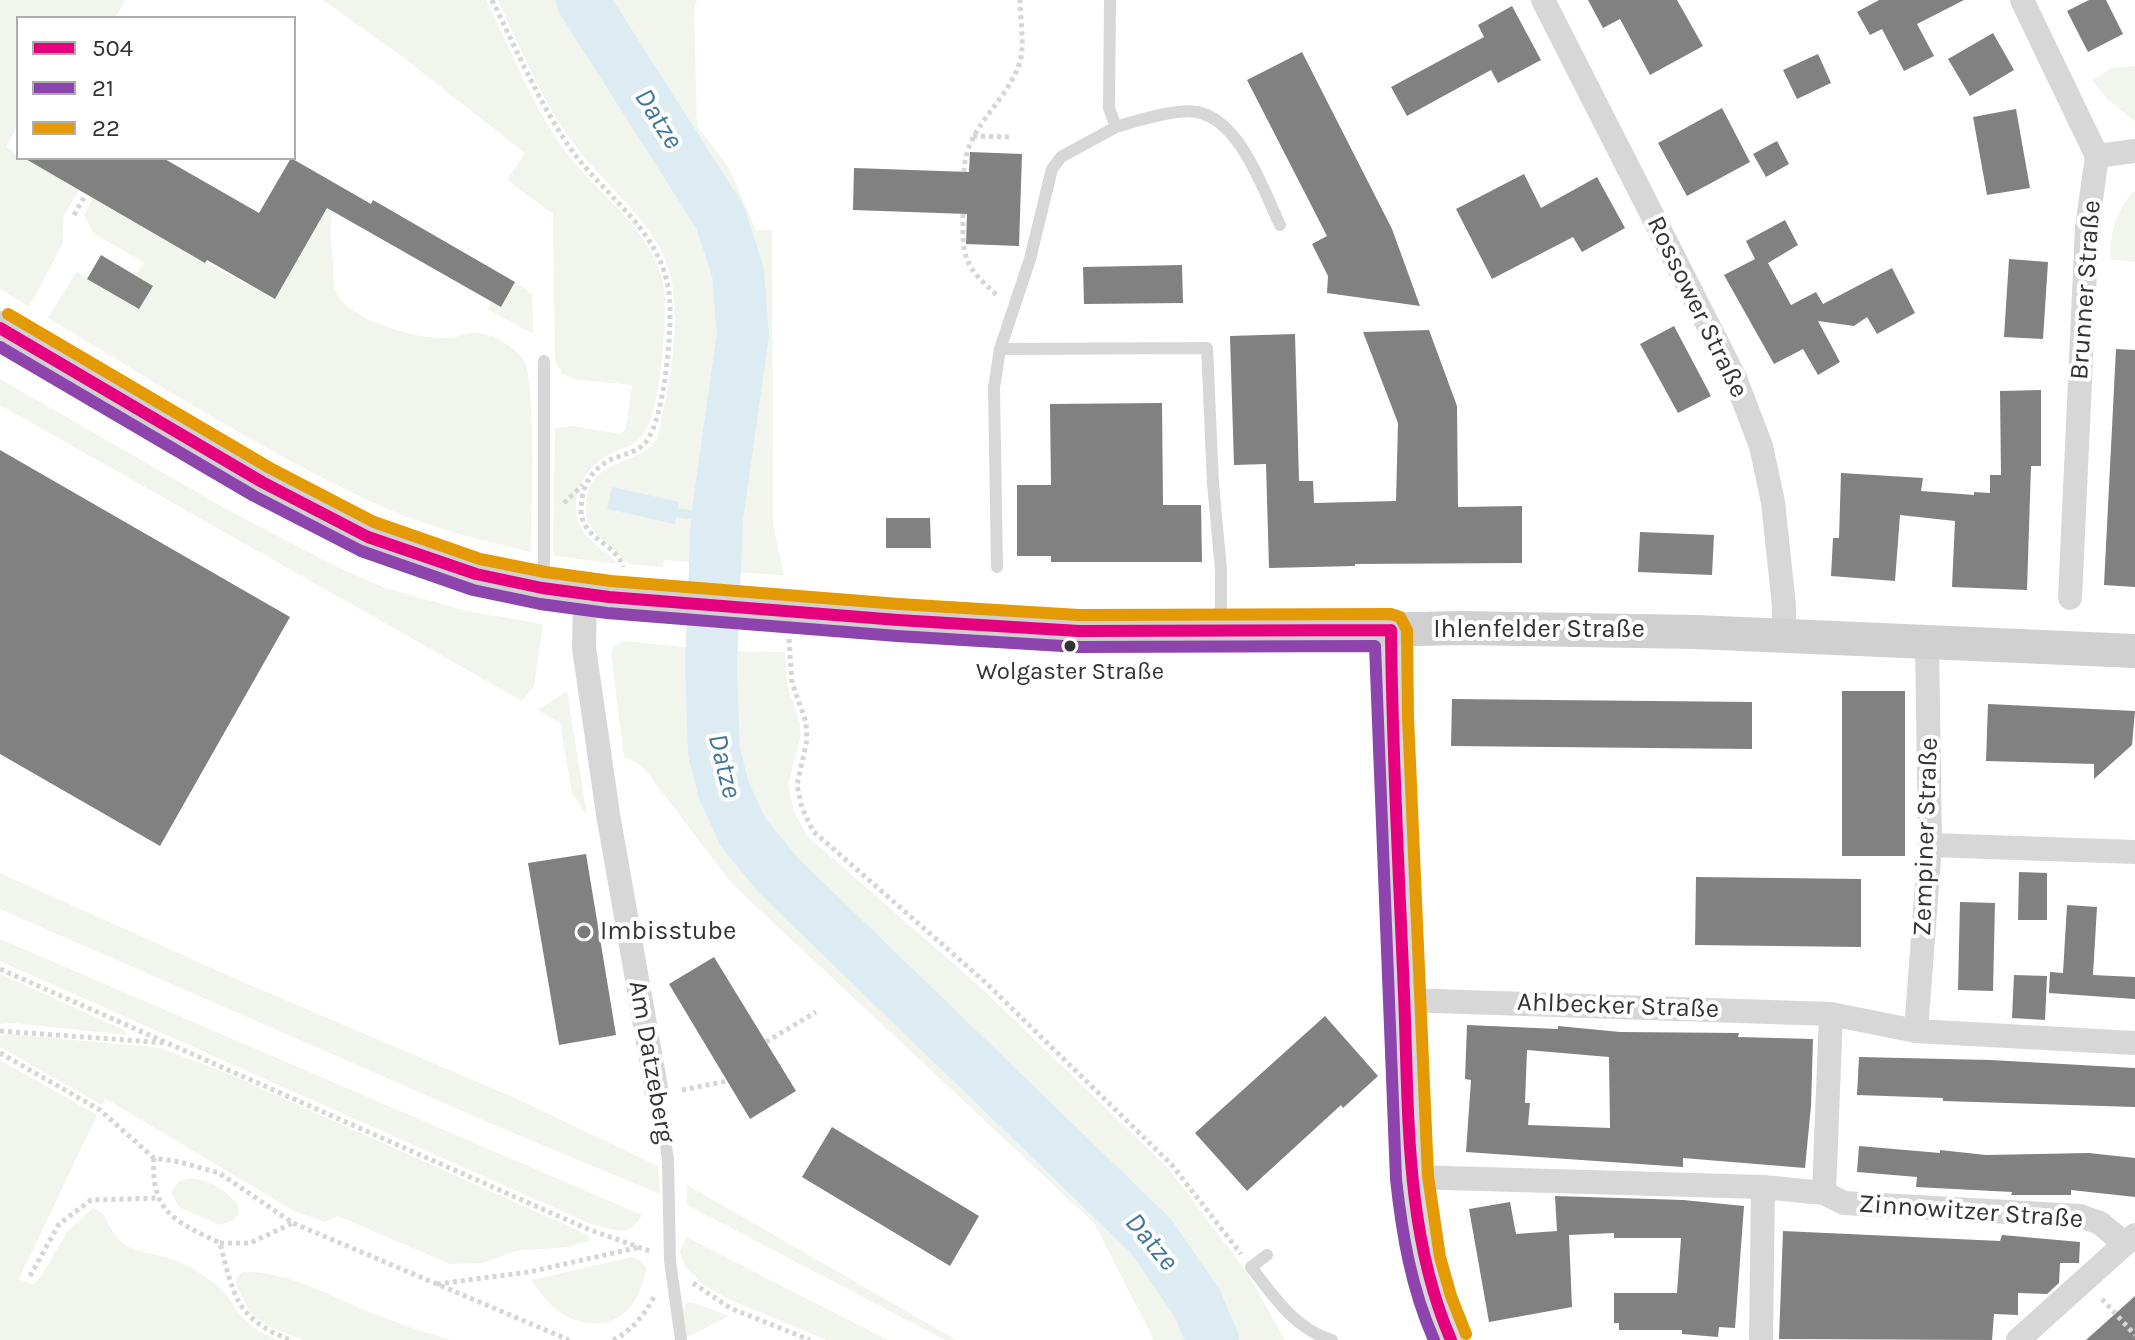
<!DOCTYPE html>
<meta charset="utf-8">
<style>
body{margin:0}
#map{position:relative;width:2135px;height:1340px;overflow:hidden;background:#fff;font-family:Karla,sans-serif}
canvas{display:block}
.legend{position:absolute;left:16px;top:16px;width:280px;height:144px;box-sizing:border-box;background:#fff;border:2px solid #adadad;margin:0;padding:10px 14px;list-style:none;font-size:24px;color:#333}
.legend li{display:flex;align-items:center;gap:16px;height:40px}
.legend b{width:40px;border:2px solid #adadad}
</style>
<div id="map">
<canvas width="2135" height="1340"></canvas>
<ul class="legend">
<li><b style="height:10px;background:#e5007d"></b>504</li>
<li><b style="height:10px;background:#8e44ad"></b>21</li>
<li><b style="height:10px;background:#e39a05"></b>22</li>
</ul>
</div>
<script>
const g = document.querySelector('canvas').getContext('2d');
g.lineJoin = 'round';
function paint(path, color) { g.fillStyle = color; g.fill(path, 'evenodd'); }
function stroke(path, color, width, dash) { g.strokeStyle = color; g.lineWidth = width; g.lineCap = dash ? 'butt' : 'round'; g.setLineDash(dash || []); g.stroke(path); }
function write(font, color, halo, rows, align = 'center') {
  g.font = font + ' Karla,sans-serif'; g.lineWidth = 8; g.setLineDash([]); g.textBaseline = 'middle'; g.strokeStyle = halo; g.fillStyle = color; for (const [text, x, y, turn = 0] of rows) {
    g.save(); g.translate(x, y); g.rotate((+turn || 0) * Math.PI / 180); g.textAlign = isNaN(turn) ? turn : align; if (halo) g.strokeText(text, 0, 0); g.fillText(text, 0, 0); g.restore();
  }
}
const green = new Path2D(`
 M0,0H125L115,18H18V125L6,147L18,155V158H24L79,190L64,215L62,245L29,307L0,289Z
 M323,0H486C511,50 532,106 565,151C599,197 664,237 665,300C665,333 661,403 645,432C637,445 623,448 610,454C582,468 566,503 583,531C592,544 607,552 618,564L556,556L553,552L555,428L574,426L621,434L626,428L632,385L574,379L562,373L555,362L553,214L507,180L525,153L400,55Z
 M498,0H697L694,9L697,126L729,168L756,230H772L773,524L784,575L728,572V565L664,560L663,567L628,564C617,550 597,539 588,522C584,514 586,506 587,497C593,458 638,467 657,439C670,383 690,295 657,243C635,206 600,179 575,145C542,102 521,49 498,0ZM612,488L679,502L675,523L608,509Z
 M2135,66V121L2108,100L2092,80L2112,68Z
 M2132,192H2135V262L2110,259C2111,229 2115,217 2132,192Z
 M93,198L197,258L275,299L329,205L333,209C329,228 331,245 333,264C334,275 332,289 340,299C359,323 422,341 452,338C458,337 464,333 470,333C489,331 511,344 523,359C537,377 531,520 531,552C482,541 431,528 385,508C268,455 158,384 48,318L76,272L139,309L152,286L136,276L144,262L94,234L84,215Z
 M515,282L532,294L533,334L487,309L492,302L501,307Z
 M0,379L230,511L339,568L383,587L466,611L543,624L534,686L522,701L0,405Z
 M625,641L722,651L785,652L787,685L800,723V739L788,785L794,812L807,836L979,986L1168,1168L1246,1271L1285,1340H1154L1094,1223L733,885L642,766L624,757L611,654L614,646Z
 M567,691L587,816L572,793L560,723L538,710Z
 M0,873L243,982L515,1098L658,1166L660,1194L501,1128L0,909Z
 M0,939L642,1215C629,1240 614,1229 591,1224L0,961Z
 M0,974L124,1030L128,1035L14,1023L0,1024Z
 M9,1034L160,1048L229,1074L588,1235L590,1241L567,1247L515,1251L483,1263L450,1264L338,1216L325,1222L294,1211L106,1099L102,1105L0,1047V1036Z
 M0,1060L97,1115L19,1279L33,1285L42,1275L67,1232L93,1208L103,1213C123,1261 143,1246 182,1263C193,1268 204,1276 214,1283C228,1292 234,1310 246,1321C255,1330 267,1335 278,1340H0Z
 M189,1178C211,1180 223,1189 238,1204L239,1214L234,1220L220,1225L180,1208L171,1193L178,1182Z
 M687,1185L953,1338L955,1340H945L687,1205Z
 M686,1237L888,1340H827L730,1300L703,1285L685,1266L680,1251Z
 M632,1257L640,1260L646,1268C636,1340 565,1340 532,1280Z
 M243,1272C291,1271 335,1299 379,1316C402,1325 426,1332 450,1340H304L268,1326L251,1314L236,1285L237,1277Z
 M691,1302L729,1316L686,1338L683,1311L686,1304Z`);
const water = new Path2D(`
 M612,487L679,502L675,524L607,509Z`);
const stream = new Path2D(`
 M677,513L717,518`);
const river = new Path2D(`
 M582,0L720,217L738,272L743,334L717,518L711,664L714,752L724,791L743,832L778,875L1151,1236L1197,1303L1213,1340`);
const building = new Path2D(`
 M1588,0H1677L1703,46L1650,75L1620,19L1603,28Z
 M1879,0H1964L1917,24L1934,56L1904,71L1882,29L1870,35L1857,12Z
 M2089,0H2106L2123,34L2088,52L2067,11Z
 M1512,6L1541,60L1498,83L1491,70L1407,116L1391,87L1484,37L1478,25Z
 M1993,33L2014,70L1970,96L1948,59Z
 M1302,52L1392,229L1420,306L1327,293L1328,276L1312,244L1327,236L1247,80Z
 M1818,54L1831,83L1797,99L1783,70Z
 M1722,108L1750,162L1687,196L1658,143Z
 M2016,109L2030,188L1987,195L1973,117Z
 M1777,141L1789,164L1766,177L1753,154Z
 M970,152L1022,154L1019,246L966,244L967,214L853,210L854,168L969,172Z
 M24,158H163L259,213L291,158L371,204L373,200L515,282L501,307L327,208L275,299L207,260L205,263Z
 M1524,174L1541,208L1597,177L1625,228L1582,252L1573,237L1492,279L1456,209Z
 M1785,220L1798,245L1768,263L1791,305L1816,292L1823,304L1892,268L1915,313L1877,334L1867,317L1854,326L1818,321L1840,362L1818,375L1803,349L1774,364L1724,275L1755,259L1746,241Z
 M101,255L153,286L139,309L87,279Z
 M2009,259L2048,262L2043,339L2004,337Z
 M1182,265L1183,303L1084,304L1083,267Z
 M1674,326L1711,396L1678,413L1640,344Z
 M1429,330L1457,406L1458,507L1522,506V563L1355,564V566L1269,568L1266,464L1234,465L1230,336L1295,334L1299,481H1313L1314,503L1396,501L1398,423L1363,332Z
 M2116,349L2135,350V587L2104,585Z
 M2041,390V466H2031L2027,590L1952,587L1955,521L1900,515L1895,581L1831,576L1833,538H1839L1841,473L1923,478L1921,491L1974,495V492L1990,493V475H2001L2000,391Z
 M1162,403L1163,505H1201L1202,562H1051V556H1017V485H1051L1050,404Z
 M0,450L290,617L160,846L0,754Z
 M886,518H930L931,548H886Z
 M1640,532L1714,535L1712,575L1638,572Z
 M1842,691H1905V856H1842Z
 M1452,699L1752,702V749L1451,746Z
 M1988,704L2135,711L2132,745L2094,779V764L1986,761Z
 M586,854L616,1035L559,1045L528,863Z
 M2019,872L2047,873V920H2018Z
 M1696,877L1861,879V947L1695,945Z
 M1960,902L1995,903L1993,991L1958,990Z
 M2067,905L2097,907L2093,975L2135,977V999L2049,993L2050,972L2063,973Z
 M714,957L796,1091L750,1119L669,984Z
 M2014,975L2047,976L2045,1020L2012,1018Z
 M1325,1016L1378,1076L1343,1108L1341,1105L1247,1191L1195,1133Z
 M1467,1025L1558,1029V1026L1620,1032L1739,1033L1738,1037L1813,1039L1811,1106L1805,1168L1683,1158V1167L1466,1152L1471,1080L1465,1079ZM1527,1050L1609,1057L1610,1128L1528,1125L1530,1103H1525Z
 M1859,1057L1990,1060L2135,1068V1107L1943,1101V1098L1857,1095Z
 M832,1127L979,1216L950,1266L802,1177Z
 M1859,1146L1940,1153V1150L1986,1155L2089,1153L2135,1158V1197L2071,1190V1195H2011L2012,1192L1916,1187L1917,1177L1857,1172Z
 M1555,1196L1683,1200L1744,1206L1735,1328L1719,1327L1718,1337L1682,1334V1330H1619V1323H1614V1293H1677L1681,1238H1614V1233L1569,1235L1572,1307L1489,1322L1469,1209L1510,1202L1516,1234L1557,1231Z
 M1783,1231L2000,1241L2002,1235L2080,1242L2079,1263H2060L2059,1283L2047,1294L2018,1293V1315L1994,1314L1992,1340L1779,1339Z
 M2135,1296V1340H2086Z`);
const path = new Path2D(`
 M492,0C516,49 538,100 568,145C602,195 661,229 669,293C673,324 665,418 646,442C636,454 621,454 608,461C589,472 581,489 581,511C582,539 617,544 623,567
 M973,136L1011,137
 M964,172C965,127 1006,104 1020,62C1025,45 1020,18 1020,0
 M963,214C962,258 964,266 998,296
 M74,215L86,194
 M564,503L583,485
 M789,639L792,683L806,722L807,740L797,785L802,808L813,831L984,981L1172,1165L1241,1254
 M0,969L590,1230L650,1251
 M0,1031L167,1043
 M766,1042L816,1012
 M0,1053L100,1110L154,1158L180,1162L219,1173L293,1223L569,1340
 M682,1090L727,1081
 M154,1158C150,1212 176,1222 220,1243C234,1296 235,1318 290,1340
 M220,1243H250L293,1223
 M30,1276L59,1224L91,1200L158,1198
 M693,1283L730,1308L810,1340
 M437,1284L529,1272L640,1247
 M2102,1299L2135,1335
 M613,1340C632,1331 645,1314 655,1295`);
const lane = new Path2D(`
 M1110,0L1109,108L1116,127L1061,157L1052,169L1030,259L1000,349L1207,348L1213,484L1221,570V628
 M1116,127C1135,121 1179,108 1197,112C1240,120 1263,189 1280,225
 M997,567L994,388L1000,349
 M542,585L544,562V361
 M657,1093L668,1159L670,1261L681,1340
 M1267,1255L1251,1267C1274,1297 1295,1329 1332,1340`);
const street = new Path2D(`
 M1543,0L1735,378L1761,446L1773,502L1784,606V634
 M2022,0L2097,156L2087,228L2070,598
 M2097,156L2135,151
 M585,594L584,648L608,814L657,1093
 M1391,630L1392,717L1412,1177C1417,1233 1427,1289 1451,1340
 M1930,845L2135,852
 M1404,1000L1831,1014L1916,1031L2135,1043
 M1916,1031L1930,845L1927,642
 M1412,1177L1763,1187L1824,1193L1844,1203L2080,1216L2100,1223L2125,1244
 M1824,1193L1831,1014
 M1761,1340L1763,1187
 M2018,1340L2135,1235`);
const secondary = new Path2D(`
 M0,328L262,482L368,537L476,574L542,588L660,602L1079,631L1293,632L1460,628L1696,632L2135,651`);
const bus1 = new Path2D(`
 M0,328L262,482L368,537L476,574L542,588L609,597L898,620L1079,631L1391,630
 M1391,630C1392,751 1399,873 1404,994C1409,1110 1404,1231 1451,1340`);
const bus2 = new Path2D(`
 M0,347L254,496L361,551L473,590L540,604L607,613L897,636L1079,647L1375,646L1396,1179C1402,1234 1411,1288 1434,1340`);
const bus3 = new Path2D(`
 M8,314L270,468L374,522L480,559L545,572L611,581L899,604L1079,615L1391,614L1400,617L1407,630L1408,717L1428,1176L1440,1257L1451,1296L1466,1334`);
const markers = [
 [1070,646,7,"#333"],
 [584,932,8,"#7a7a7a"]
];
const busNames = [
 ["Wolgaster Straße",1070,672]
];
const streetNames = [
 ["Brunner Straße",2086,290,-86],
 ["Rossower Straße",1697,307,64],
 ["Ihlenfelder Straße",1539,630],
 ["Zempiner Straße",1926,837,-88],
 ["Ahlbecker Straße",1618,1006,2],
 ["Am Datzeberg",651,1062,80],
 ["Zinnowitzer Straße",1971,1212,4]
];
const poiNames = [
 ["Imbisstube",600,932]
];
const waterNames = [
 ["Datze",658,119,58],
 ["Datze",724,766,76],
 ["Datze",1151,1242,50]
];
paint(green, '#f1f5ed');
paint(water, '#ddebf3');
stroke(stream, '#ddebf3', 9);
stroke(river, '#ddebf3', 52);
paint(building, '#818181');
stroke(path, '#d6d6d6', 5, [4, 4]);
stroke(lane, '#d7d7d7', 12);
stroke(street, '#d7d7d7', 24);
stroke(secondary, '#d0d0d0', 34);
stroke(bus1, '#e5007d', 12);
stroke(bus2, '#8e44ad', 12);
stroke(bus3, '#e39a05', 12);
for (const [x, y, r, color] of markers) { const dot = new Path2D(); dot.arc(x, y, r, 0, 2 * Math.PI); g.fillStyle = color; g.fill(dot); stroke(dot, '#fff', 3); }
write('24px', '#333', '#fff', busNames);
write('26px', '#333', '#fff', streetNames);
write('26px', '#333', '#fff', poiNames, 'left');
write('italic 28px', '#3f7597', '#fff', waterNames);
</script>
